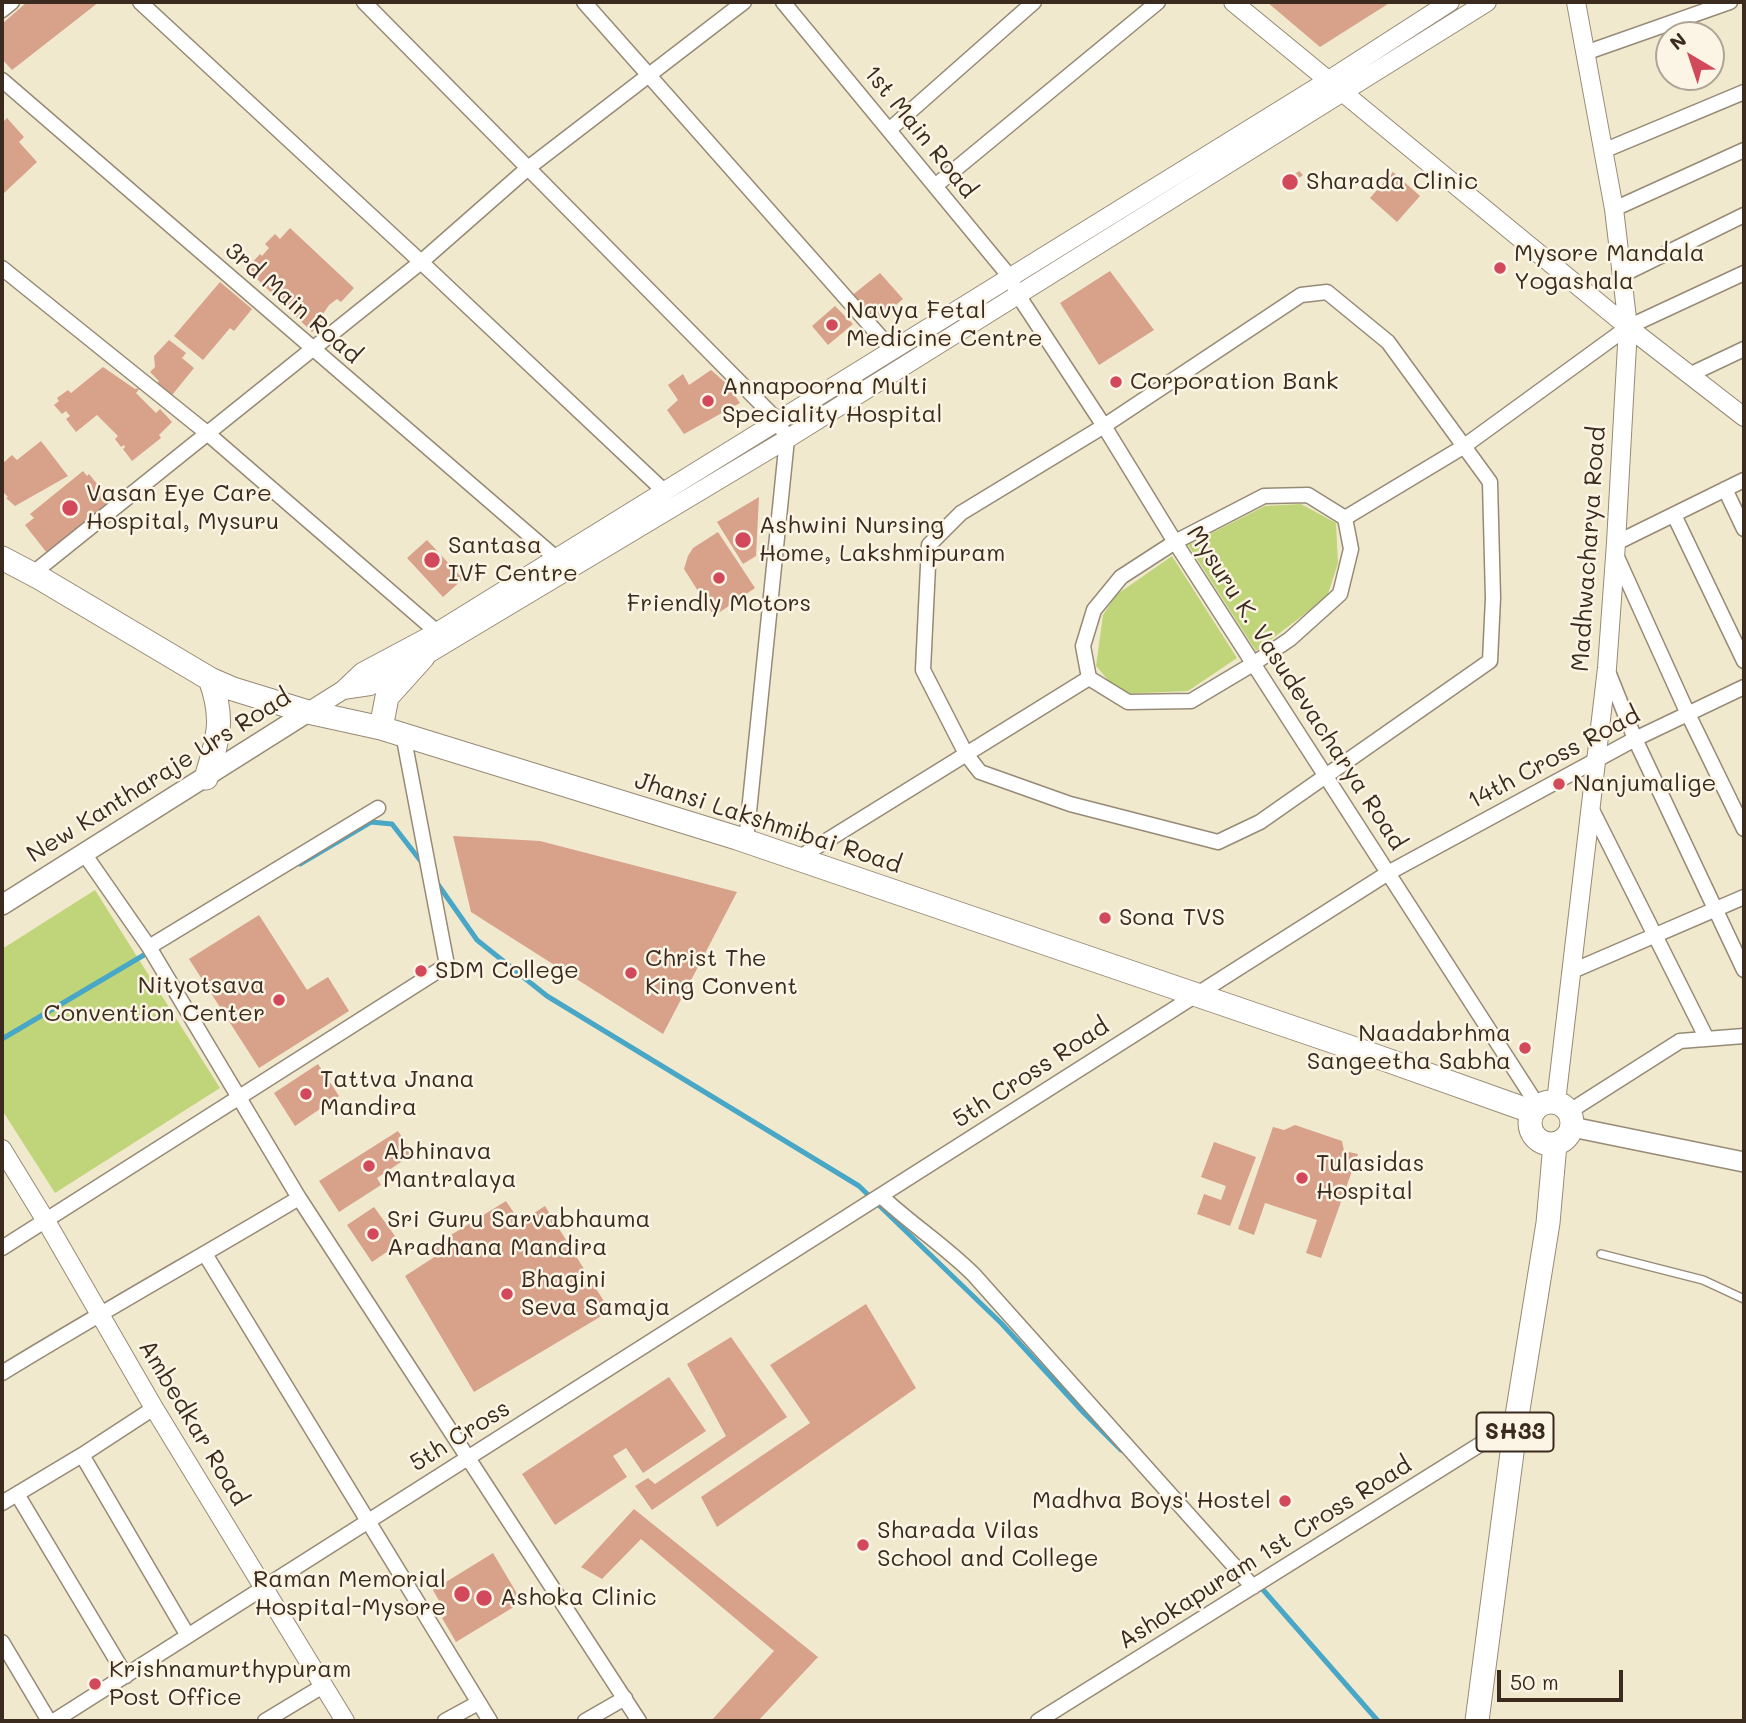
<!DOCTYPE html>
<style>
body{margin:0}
#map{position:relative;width:1746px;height:1723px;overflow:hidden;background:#f1e9ce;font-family:Mali,sans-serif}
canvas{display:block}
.frame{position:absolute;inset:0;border:4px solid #3b2a1e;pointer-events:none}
.north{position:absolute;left:1655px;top:21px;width:70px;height:70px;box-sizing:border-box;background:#fcf5e5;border:2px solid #afa495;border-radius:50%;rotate:321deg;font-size:19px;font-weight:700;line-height:28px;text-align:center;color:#3b2a1e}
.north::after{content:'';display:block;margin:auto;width:24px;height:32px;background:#d1495b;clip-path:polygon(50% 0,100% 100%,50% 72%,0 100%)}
.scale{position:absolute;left:1497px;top:1670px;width:126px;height:32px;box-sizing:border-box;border:4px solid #3b2a1e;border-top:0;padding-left:9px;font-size:21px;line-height:24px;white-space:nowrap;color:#3b2a1e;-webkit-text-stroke:5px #fcf5e5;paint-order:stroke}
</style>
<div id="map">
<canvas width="1746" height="1723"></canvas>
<div class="frame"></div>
<div class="north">N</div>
<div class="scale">50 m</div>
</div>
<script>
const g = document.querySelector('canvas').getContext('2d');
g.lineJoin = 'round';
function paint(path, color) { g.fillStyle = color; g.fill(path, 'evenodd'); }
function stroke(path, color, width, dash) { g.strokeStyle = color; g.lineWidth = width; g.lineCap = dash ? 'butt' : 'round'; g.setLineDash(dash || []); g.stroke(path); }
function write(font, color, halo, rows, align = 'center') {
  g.font = font + ' Mali,sans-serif'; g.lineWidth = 5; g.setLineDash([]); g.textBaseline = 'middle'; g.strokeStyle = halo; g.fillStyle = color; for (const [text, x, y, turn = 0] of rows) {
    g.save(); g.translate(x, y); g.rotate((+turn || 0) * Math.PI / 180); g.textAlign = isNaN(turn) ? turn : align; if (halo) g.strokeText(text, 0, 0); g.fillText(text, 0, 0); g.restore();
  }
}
const green = new Path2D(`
 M1301,504L1336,523L1338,563L1327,597L1256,651L1188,545L1265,506Z
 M1172,556L1237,658L1188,691L1120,694L1096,666L1103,615L1116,595Z
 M95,890L220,1088L55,1193L2,1110V949Z`);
const stream = new Path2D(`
 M300,864L371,822L392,824L423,864
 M437,883L477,940L547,996L859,1186L1001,1323L1084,1413L1121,1450
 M2,1039L149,952
 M1258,1584L1378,1721`);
const building = new Path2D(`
 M27,2H99L12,70L2,59V24Z
 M1267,2H1391L1320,47Z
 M7,118L24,137L19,142L37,162L4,193L2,123Z
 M1299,171L1303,175L1293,182L1297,187L1291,192L1284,182Z
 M1393,172L1420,196L1397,222L1370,198Z
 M290,228L354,288L341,302L337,299L329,305L321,317L324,320L312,332L257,279L259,277L248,267L260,254L262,256L269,248L265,244L275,234L280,239Z
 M1110,271L1154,330L1099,365L1060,303Z
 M880,273L903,299L873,324L850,297Z
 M220,282L252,309L234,331L230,328L203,360L174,336Z
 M835,306L853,324L828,345L812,326Z
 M169,340L186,353L182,358L194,368L168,400L153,388L159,381L150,372L155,367L154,356Z
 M103,367L135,389L140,388L136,393L156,413L160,409L172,422L159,435L161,438L132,461L123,449L125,447L124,445L121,447L115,439L118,436L97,415L76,432L66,419L70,416L66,411L62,414L54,405L59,401L57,398L68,390L71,393Z
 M711,370L727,384L740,403L684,434L667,410L678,400L668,385L683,374L689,385Z
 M41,441L68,476L15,506L6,498L8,497L2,491V464L12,455L17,460Z
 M83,471L87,476L89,474L111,501L47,553L25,525L34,518L30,514Z
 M759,497L756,556L743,564L717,522Z
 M718,532L755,588L714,616L684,569L688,556L693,548Z
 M427,540L463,579L443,597L407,558Z
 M453,836L540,841L737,892L663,1034L471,912Z
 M259,915L307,990L328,977L349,1011L259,1068L189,959Z
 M318,1064L339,1096L295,1126L274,1093Z
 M1295,1125L1342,1141L1344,1151L1358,1154L1321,1258L1306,1253L1317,1220L1265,1203L1254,1235L1238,1229L1273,1127L1284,1130Z
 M398,1131L413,1154L377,1178L381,1185L339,1212L319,1181Z
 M1214,1142L1256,1157L1230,1226L1197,1214L1204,1194L1221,1200L1226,1186L1201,1177Z
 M506,1201L520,1222L545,1206L610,1311L474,1392L405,1276L436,1256L430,1248Z
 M374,1207L400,1243L372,1262L347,1225Z
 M866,1304L916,1388L717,1527L701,1497L810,1423L770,1365Z
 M731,1337L787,1417L652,1510L635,1486L648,1478L655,1484L726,1436L687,1364Z
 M669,1377L706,1431L643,1473L626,1448L613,1456L627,1477L555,1525L522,1474Z
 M634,1509L818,1657L758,1721H711L774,1651L641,1539L602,1579L581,1567Z
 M493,1553L522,1602L456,1642L442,1618L447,1615L433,1590Z`);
const service = new Path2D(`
 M1601,1254L1703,1280L1744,1299`);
const minor = new Path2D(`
 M140,2L421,262L664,491
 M364,2L778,421L787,439L746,841
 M584,2L892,350
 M783,2L1010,277L1018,295L1104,426L1175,542L1538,1106
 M2,10L12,2
 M1585,53L1730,2
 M2,80L556,558
 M889,130L1034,2
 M1603,151L1744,92
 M935,186L1158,2
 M1614,209L1744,150
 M2,268L207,433L437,632
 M1622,275L1744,215
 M1327,292L1388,342L1490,482L1493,598L1490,661L1260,822L1218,842L1070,804L980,772L966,754L923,670L929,545L961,513L1104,426L1301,295Z
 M1689,375L1744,349
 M1725,489L1744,529
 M1308,495L1345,518L1351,549L1340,594L1290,639L1253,664L1191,701L1128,702L1089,678L1083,646L1094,610L1121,577L1175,542L1264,496Z
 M1674,515L1744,661
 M1345,518L1463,447L1628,327L1744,273
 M1616,543L1744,480
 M1616,555L1688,714L1744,829
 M32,574L421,262L528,168L744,2
 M1607,669L1635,739L1744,970
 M1591,808L1707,1039
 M83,852L149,947L299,1198L639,1721
 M797,859L1089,678
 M149,947L378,808
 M1570,972L1744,897
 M1570,1111L1680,1041L1744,1036
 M881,1196C911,1224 945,1246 974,1275L1253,1587
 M2,1248L447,965L403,734
 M205,1254L490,1721
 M2,1373C100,1313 200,1257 299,1198
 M82,1455L188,1636
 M17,1494L126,1676
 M2,1503L82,1455L154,1408
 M2,1642L49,1721
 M54,1721L1388,873L1635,739L1744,687
 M265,1721L323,1686
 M445,1721L478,1703
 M585,1721L625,1698
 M1038,1721L1516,1422`);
const tertiary = new Path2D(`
 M1233,2L1628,327L1744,417
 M343,690L370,686L423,657L787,439L1487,2
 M308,712L343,690L362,672L437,632L1329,80L1450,2
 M1556,1102L1607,668L1616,543L1628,327L1614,209L1576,2
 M2,1149L46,1221L154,1408L345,1721`);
const secondary = new Path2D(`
 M2,905L308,712
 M1572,1127L1744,1162`);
const primary = new Path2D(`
 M2,558L40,578L210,679L233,689L308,712L381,728L737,838L1367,1053L1533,1112
 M381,728L387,697L423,657
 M206,778C218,739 225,719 210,679
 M1530 1123a21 21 0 1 1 42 0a21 21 0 1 1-42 0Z
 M1477,1721L1516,1422L1548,1223L1555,1144`);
const markers = [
 [1290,182,9,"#d1495b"],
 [1500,268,7,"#d1495b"],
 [832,325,7,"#d1495b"],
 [1116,382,7,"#d1495b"],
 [708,401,7,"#d1495b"],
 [70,508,9,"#d1495b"],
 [743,540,9,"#d1495b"],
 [432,560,9,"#d1495b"],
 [719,578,7,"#d1495b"],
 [1559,784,7,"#d1495b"],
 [1105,918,7,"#d1495b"],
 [421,971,7,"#d1495b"],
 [631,973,7,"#d1495b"],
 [279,1000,7,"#d1495b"],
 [1525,1048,7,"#d1495b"],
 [306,1094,7,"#d1495b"],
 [369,1166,7,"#d1495b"],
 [1302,1178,7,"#d1495b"],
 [373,1234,7,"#d1495b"],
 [507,1294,7,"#d1495b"],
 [1285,1501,7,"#d1495b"],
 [863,1545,7,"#d1495b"],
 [462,1594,9,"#d1495b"],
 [484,1598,9,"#d1495b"],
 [95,1684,7,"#d1495b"]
];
const shields = [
 [1515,1432,77]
];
const shieldNames = [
 ["SH33",1515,1432]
];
const streetNames = [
 ["1st Main Road",920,132,51],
 ["3rd Main Road",293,303,41],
 ["Madhwacharya Road",1589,549,-86],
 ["Mysuru K. Vasudevacharya Road",1296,688,57],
 ["14th Cross Road",1554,758,-28],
 ["New Kantharaje Urs Road",159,776,-32],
 ["Jhansi Lakshmibai Road",768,823,18],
 ["5th Cross Road",1031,1073,-33],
 ["Ambedkar Road",193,1423,59],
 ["5th Cross",460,1436,-32],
 ["Ashokapuram 1st Cross Road",1265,1553,-32]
];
const poiNames = [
 ["Sharada Clinic",1306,182],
 ["Mysore Mandala",1514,254],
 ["Yogashala",1514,282],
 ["Navya Fetal",846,311],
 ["Medicine Centre",846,339],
 ["Corporation Bank",1130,382],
 ["Annapoorna Multi",722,387],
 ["Speciality Hospital",722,415],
 ["Vasan Eye Care",86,494],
 ["Hospital, Mysuru",86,522],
 ["Ashwini Nursing",759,526],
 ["Home, Lakshmipuram",759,554],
 ["Santasa",448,546],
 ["IVF Centre",448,574],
 ["Friendly Motors",719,604,"center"],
 ["Nanjumalige",1573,784],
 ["Sona TVS",1119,918],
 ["Christ The",645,959],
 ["King Convent",645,987],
 ["SDM College",435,971],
 ["Nityotsava",265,986,"right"],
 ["Convention Center",265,1014,"right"],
 ["Naadabrhma",1511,1034,"right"],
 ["Sangeetha Sabha",1511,1062,"right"],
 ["Tattva Jnana",320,1080],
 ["Mandira",320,1108],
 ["Abhinava",383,1152],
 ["Mantralaya",383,1180],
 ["Tulasidas",1316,1164],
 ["Hospital",1316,1192],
 ["Sri Guru Sarvabhauma",387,1220],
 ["Aradhana Mandira",387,1248],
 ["Bhagini",521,1280],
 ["Seva Samaja",521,1308],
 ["Madhva Boys' Hostel",1271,1501,"right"],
 ["Sharada Vilas",877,1531],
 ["School and College",877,1559],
 ["Raman Memorial",446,1580,"right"],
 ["Hospital-Mysore",446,1608,"right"],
 ["Ashoka Clinic",500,1598],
 ["Krishnamurthypuram",109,1670],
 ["Post Office",109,1698]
];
paint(green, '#c0d579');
stroke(stream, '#48a7c7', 5);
paint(building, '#d7a18a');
stroke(service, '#968a76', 10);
stroke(minor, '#968a76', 17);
stroke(tertiary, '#968a76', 20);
stroke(secondary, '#968a76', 22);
stroke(primary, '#968a76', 25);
stroke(service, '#fff', 7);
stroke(minor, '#fff', 14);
stroke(tertiary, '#fff', 18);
stroke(secondary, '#fff', 19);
stroke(primary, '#fff', 23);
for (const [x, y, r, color] of markers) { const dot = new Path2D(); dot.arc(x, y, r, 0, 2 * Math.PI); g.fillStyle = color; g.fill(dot); stroke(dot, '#fcf5e5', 2.5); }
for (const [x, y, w] of shields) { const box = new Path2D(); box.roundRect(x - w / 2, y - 19.5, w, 39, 5); g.fillStyle = '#fcf5e5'; g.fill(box); stroke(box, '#3b2a1e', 2); }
write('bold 23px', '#3b2a1e', null, shieldNames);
write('24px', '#3b2a1e', '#fcf5e5', streetNames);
write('24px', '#3b2a1e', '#fcf5e5', poiNames, 'left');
</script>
